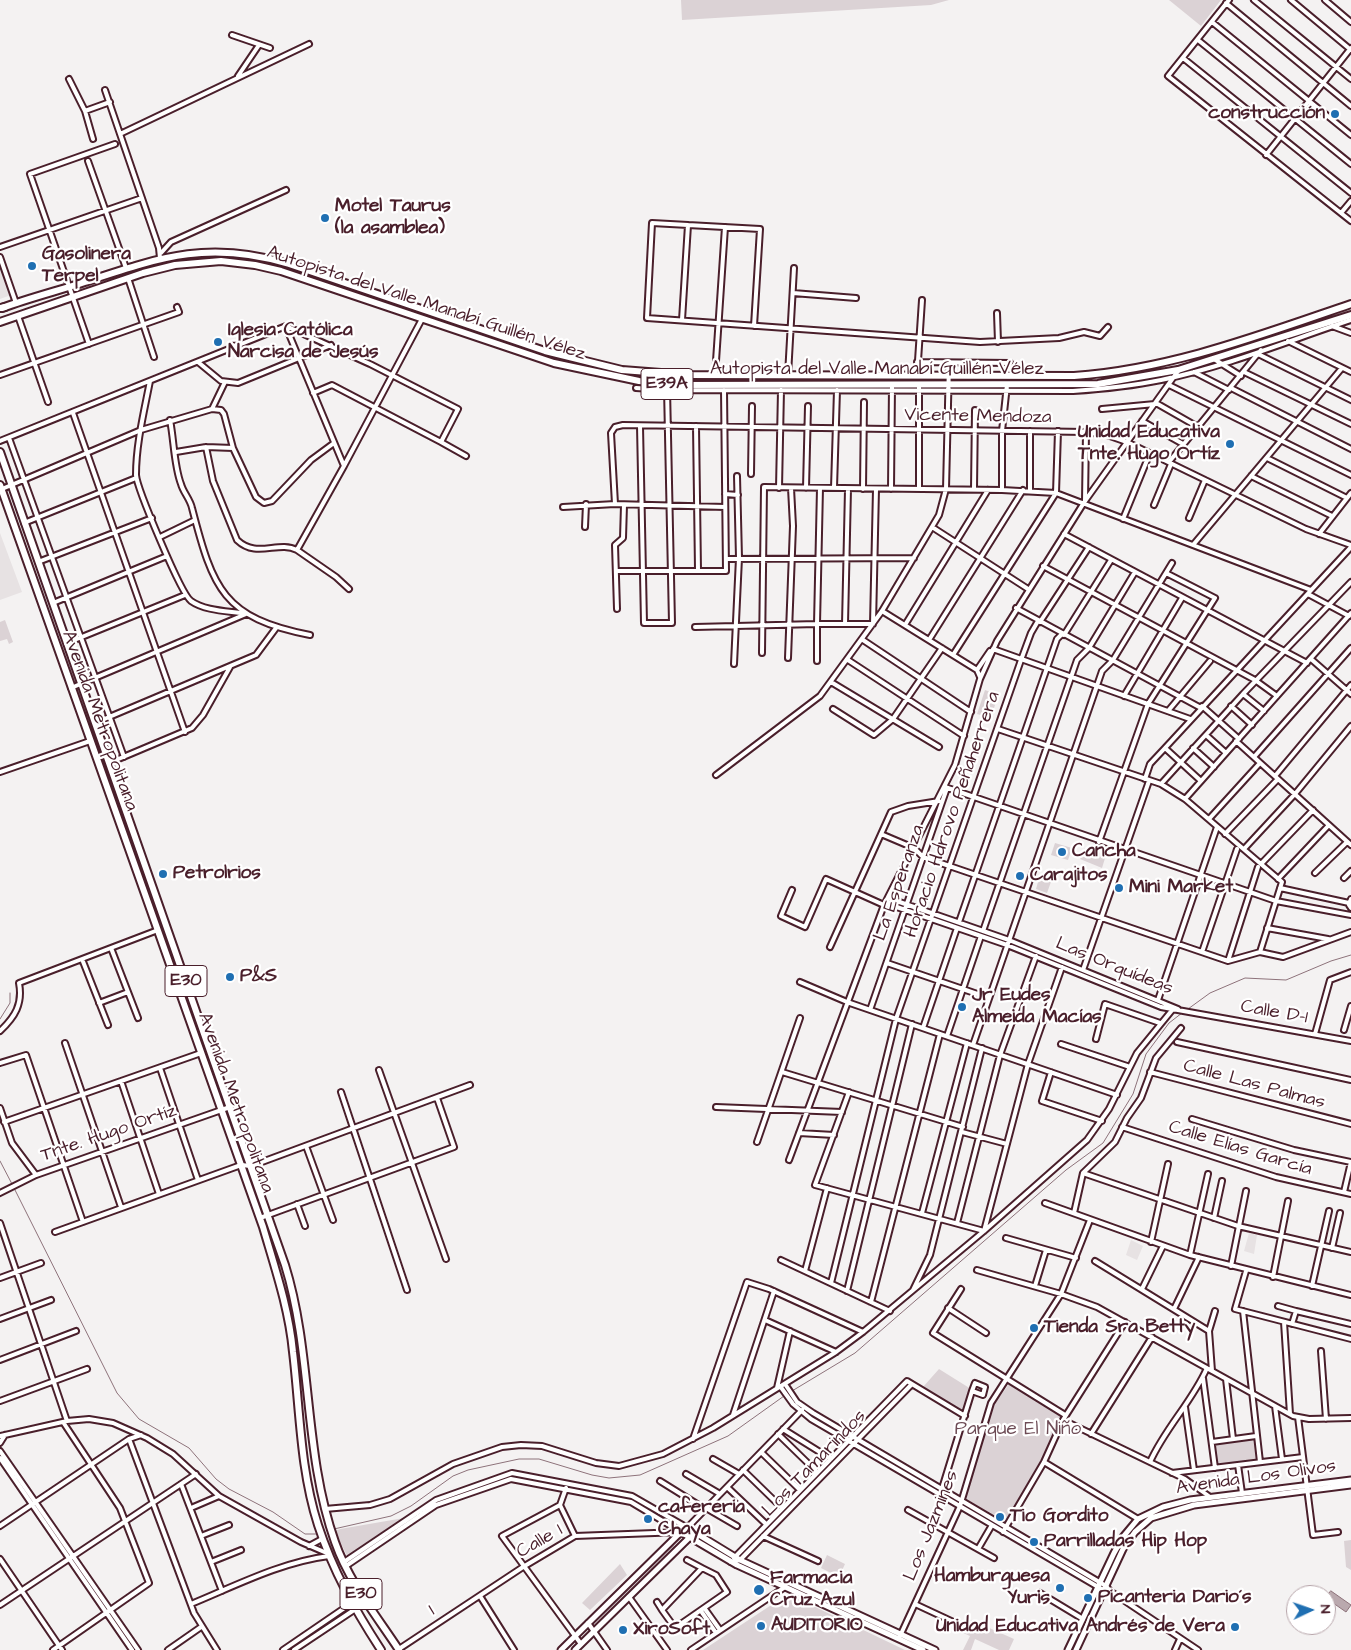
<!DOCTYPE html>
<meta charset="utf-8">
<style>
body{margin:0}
#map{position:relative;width:1351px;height:1650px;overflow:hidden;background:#f4f2f2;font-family:"Architects Daughter",sans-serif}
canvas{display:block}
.north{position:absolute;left:1286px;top:1585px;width:50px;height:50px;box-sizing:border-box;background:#fff;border:1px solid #b7a5aa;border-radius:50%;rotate:87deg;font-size:14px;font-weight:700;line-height:20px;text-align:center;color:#4a1f2b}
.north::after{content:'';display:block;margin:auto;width:18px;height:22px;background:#1f6fb2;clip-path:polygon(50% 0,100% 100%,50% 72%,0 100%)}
</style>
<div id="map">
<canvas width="1351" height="1650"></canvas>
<div class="north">N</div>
</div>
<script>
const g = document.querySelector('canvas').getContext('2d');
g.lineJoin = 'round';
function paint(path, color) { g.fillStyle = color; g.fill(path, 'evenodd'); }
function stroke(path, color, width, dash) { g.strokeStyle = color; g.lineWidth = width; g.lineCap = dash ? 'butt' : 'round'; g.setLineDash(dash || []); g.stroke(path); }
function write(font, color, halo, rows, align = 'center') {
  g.font = font + ' "Architects Daughter",sans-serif'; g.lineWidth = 4.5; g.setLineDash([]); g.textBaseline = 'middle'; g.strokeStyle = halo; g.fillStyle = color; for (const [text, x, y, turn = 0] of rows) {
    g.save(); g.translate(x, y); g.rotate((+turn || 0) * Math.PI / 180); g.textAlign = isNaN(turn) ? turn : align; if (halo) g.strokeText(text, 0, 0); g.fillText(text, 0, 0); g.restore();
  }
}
const built = new Path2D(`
 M0,265L11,295L0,299Z
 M0,533L22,592L0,600Z
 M1249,1233L1257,1235L1254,1254L1244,1251Z
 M1131,1240L1143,1246L1137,1260L1126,1255Z`);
const green = new Path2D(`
 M681,0H949L931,5L682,20Z
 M1169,0H1221L1201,26Z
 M5,620L13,642L9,644L7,639L0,641V622Z
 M985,690L998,695L991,718L977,714Z
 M1055,843L1072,848L1068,860L1051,855Z
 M1085,848L1106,855L1102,868L1080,859Z
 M1040,875L1052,879L1047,893L1036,889Z
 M939,1369L971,1389L964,1413L923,1387Z
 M1009,1384L1061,1416L1041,1461L1006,1523L966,1499L989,1415L993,1406Z
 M1255,1438L1257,1460L1217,1465L1214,1444Z
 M847,1446H848L740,1556L739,1555Z
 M404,1518L347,1556L335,1531L340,1529Z
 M1351,1540V1570L1346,1567L1344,1541Z
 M673,1545L675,1547L594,1625V1623Z
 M827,1555L845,1564L839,1577L821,1568Z
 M620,1564L627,1575L590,1610L582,1603Z
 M788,1594L905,1650H703Z
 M967,1618L1014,1639L1009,1650H999L975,1639L971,1650H963L970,1636L961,1632Z`);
const water = new Path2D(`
 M1331,1591L1351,1605L1346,1612L1326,1598Z`);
const stream = new Path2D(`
 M1188,1009L1210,993L1245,978L1286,980L1331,961L1351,955
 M0,1019L10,1003V993
 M0,1161L12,1184
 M14,1188L117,1393L139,1419L189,1448L216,1479L229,1489L273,1512L305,1534H318
 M792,1391L855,1353L1066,1170L1103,1143L1133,1094L1146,1054L1169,1023L1182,1013
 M334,1529L391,1516L411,1506L453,1476L468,1470L519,1459H539L592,1475L609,1478L640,1475L728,1436L784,1396`);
const minor = new Path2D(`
 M1229,0L1168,76L1351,221
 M1254,0L1351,79
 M1291,0L1351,50
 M1325,0L1351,22
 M1226,3L1351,106
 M1212,22L1351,135
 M232,35L270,48
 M1198,40L1351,164
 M1183,58L1351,193
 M238,76L259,45
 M69,79L85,111L93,139
 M105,90L159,248L160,258
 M85,111L110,102
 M120,134L309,44
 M1266,155L1351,48
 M88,161L126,268
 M1341,213L1351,201
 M0,247L142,198
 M161,253L171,242L286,190
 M0,257L16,303
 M128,278L154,357
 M793,293L856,298
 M997,313L998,342
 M18,316L48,402
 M682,320L688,225
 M754,326L760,229L652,223L647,318L980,342L1059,338L1084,332L1100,336L1108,327
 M1332,326L1351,333
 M286,327L344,466L422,319
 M1288,341L1351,372
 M89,344L30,174L115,144
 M1256,353L1351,400
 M1214,359L1241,376
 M198,362L221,381L238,383L331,345
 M917,362L1010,363
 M1194,372L1229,390
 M1244,372L1351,424
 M0,375L179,312L177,307
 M788,375L794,268
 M715,376L725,227
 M917,376L922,300
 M150,381C144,412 136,444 136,475C137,488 181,594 191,601C205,611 229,611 246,614
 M225,382L212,409L221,410L224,414L233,448
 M1169,385L1351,475
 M636,388L667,390L1073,391C1103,389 1132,386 1161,380C1225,367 1288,341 1351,320
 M1231,388L1351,449
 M1156,403L1198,427
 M1102,409L1155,404
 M73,413L185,732
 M170,420C174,440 174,466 181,484C183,492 190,499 192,508C213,589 223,618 310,635
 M1142,421L1183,444
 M640,426L644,623H672L667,388
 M696,426L698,570
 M9,438L124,757
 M0,441L286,326L370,364L458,409L441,442L332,385L313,393
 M441,442L466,456
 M176,452L206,447
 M1267,458L1347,498
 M1169,462L1261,350
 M344,466L297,550L336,577L349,589
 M751,474L752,406
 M1251,476L1332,516
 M779,488L781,390
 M806,488L808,406
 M820,488L817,624H873L876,489
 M834,488L837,390
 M2,489L141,430L212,409
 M863,489L864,402
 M891,489L892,385
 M919,489V385
 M974,489L975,410
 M1002,490V431L1007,385
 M1030,490V431
 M725,494L738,495
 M1085,501L1086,432
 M615,504L611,433L615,427L623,425L1086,432L1107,435L1127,442L1306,529L1351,545
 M1154,505L1171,464
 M563,507L615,504L725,507
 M1189,518L1205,480
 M1123,519L1150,453
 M24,523L136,478
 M585,527L586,504
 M932,527L1028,589
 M1064,534L1307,663
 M1319,534L1351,493
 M160,537L195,520
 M1193,545L1342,368
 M297,550C278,540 257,559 237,540L213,481L206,447L233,448L256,497L264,503L272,501L311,460L334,443
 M726,559L914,558
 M38,562L152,518
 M1043,566L1255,680L1277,696
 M616,571H726L724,390
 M1308,594L1349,616
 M53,603L167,556
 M1016,608L1201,708
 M617,609L615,545L623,538L624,505
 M882,611L977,670L980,677
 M1040,622L1089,547
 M845,624L848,489
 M905,625L988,490
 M695,627L817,624V661
 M1064,635L1111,560
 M863,640L971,712
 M929,640L1023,490
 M67,643L185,595
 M993,649L1190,719
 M762,653L764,487L1002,490L1056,493L1311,590
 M953,655L1056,493L1058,431
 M788,658L793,526L791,488
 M1311,659L1351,694
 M848,660L964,736
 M734,664L739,558L737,476
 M977,670L990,651
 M831,682L939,747
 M71,688L246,614
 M1243,694L1264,711
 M1124,696L1182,598
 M1202,706L1239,739
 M1231,706L1252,725
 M833,709L874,735L893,719L942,648
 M1168,711L1210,661
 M95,723L256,655L276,628
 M998,729L1161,784L1185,799L1282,882L1260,952
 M1206,735L1226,753
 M1236,741L1351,845
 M1193,748L1214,767
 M1254,757L1351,648
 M109,763L192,728L203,715L230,667
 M0,772L90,741
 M716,775L820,696L882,611L939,515L946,489L949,363
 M1275,776L1351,685
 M1145,779L1150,764L1165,748
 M1201,781L1165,748L1351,547
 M1161,784L1243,694L1351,582
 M945,787L1276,901L1351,915
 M1185,799L1351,613
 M1209,819L1260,763
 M881,834L914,848L923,857L1228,961L1260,952L1283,957L1351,932
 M1225,834L1278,779
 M1099,842L1148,704L1215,598L1166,573
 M1244,849L1295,794L1351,726
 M1261,864L1313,810
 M1315,873L1347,842
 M1344,878L1351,871
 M1278,879L1329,825
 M1280,888L1349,903
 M792,890L781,916L805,927L826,879L884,905
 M888,898L1009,940L1178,1009
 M1351,899L1349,905L1351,908
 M885,903L1007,945L1161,1007L1351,1041
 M959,922L1057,639L1062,634
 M1267,928L1328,939
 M983,931L1077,660L1089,648L1135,572
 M830,947L891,812L908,806L939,801
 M111,948L138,1018
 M1202,952L1237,849
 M82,959L108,1025
 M1228,961L1258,867
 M887,963L989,998
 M1083,970L1149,781
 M800,982L847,1002L1117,1095
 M1158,1000L1217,827
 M99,1003L128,992
 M870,1010L947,788
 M923,1028L957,928
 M1344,1030L1351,1006
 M0,1031C15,1017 23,1004 19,983L158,930
 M1315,1034L1330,980L1351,972
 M947,1036L981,936
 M1096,1039L1105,1004L1160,1023
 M1177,1042L1351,1080
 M65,1043L121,1207
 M1061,1044L1130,1067
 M973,1045L1102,671L1113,660L1172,563
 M0,1063L26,1055L83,1222
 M160,1068L198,1180
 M379,1070L446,1259
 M782,1072L963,1127
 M1051,1072L1042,1101L1102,1121
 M1150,1072L1351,1124
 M121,1081L159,1194
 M341,1092L407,1290
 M849,1092L815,1185L984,1231L1028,1064L1062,967
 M716,1107L842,1112
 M0,1108L12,1143L36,1175
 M1192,1119L1294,1150L1351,1162
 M4,1122L201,1053
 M1122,1127L1276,1177L1351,1194
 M962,1132L1007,1144
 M799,1133L834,1135
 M757,1142L800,1018
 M306,1146L333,1220
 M789,1160L884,905L955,765L980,679L997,641L1085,501L1178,371
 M1083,1173L1238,1226L1351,1252
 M1344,1192L1351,1162
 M0,1193L36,1175L230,1107
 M1045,1203L1190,1255L1351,1295
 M297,1204L305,1226
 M922,1213L967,1043
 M1074,1213L1083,1173L1115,1142L1127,1118L1141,1098L1156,1058L1181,1028
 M260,1218L454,1147L437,1098
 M1214,1218L1222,1181
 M0,1223L67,1421
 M957,1223L1000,1055L1036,956
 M55,1232L241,1165L251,1166L470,1085
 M1006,1238L1076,1258
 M1151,1242L1168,1164
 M1332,1248L1340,1213
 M1190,1255L1208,1174
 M781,1260L890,1311
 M1095,1261L1209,1331
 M1231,1266L1246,1191
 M977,1270L1061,1294L1097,1307L1293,1416L1309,1419L1351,1418
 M805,1271L827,1188
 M1246,1271L1235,1309L1351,1339
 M1273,1277L1288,1201
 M0,1278L41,1263
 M831,1283L896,1019L1021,660L1031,633L1038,621
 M1035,1286L1046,1250
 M1312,1286L1329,1211
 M961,1289L933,1333L1065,1415
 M1142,1289L1163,1246
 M913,1290L930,1255L982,1048
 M847,1291L912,1024
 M871,1302L940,1034
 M1278,1306L1296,1311
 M948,1308L986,1333
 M1174,1309L1199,1257
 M1243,1311L1260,1462
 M0,1319L51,1300
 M765,1320L836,1352
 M1284,1322L1290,1414
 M1292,1324L1296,1311L1351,1324
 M1321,1351L1326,1419
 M0,1360L76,1331
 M1212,1371L1209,1331L1215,1311
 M1203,1378L1215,1468
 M1226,1379L1233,1439
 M785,1384L797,1402L813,1413L1106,1586L1110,1591L1198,1650
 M780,1386L793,1404L811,1419L1105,1591
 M777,1388L790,1331
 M0,1401L87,1369
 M1275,1406L1282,1459
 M1185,1407L1194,1470
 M733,1415L774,1291
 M1298,1417L1313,1535L1338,1532
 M1063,1420L1185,1479L1210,1497
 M783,1429L831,1459
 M778,1434L817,1472
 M1091,1434L1152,1337
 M0,1436L67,1421L89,1419L113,1423L147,1438L173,1454L219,1496L301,1542L329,1554
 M129,1439L194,1613L217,1650
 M693,1439L747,1282L769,1289L863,1332
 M1212,1442L1256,1436
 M0,1443L5,1435
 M0,1451L138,1650
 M761,1452L800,1490
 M0,1458L132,1650
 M713,1459L739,1474
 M1044,1462L1138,1519
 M1150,1462C1165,1428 1192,1402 1207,1368
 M1238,1465L1242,1493
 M743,1470L782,1508
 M1172,1473L1303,1457
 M686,1474L720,1494
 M660,1481L705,1509
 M181,1484L222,1591
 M727,1487L766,1524
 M566,1488L560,1505L502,1536L581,1644
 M940,1495L972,1391L983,1395L985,1387L975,1383L972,1391
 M560,1505L575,1536
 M191,1508L219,1496
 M706,1508L737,1526
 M325,1509L370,1505L390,1499L453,1464L502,1447L521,1445L542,1446L596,1463L619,1466L663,1454L713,1428L836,1352L863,1332L984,1231L1087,1140L1109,1109L1137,1053L1173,1009
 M908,1510L994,1558
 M0,1526L129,1439L141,1435
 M687,1528L802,1410
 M1003,1532L1044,1462L1063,1420L1125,1322
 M201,1536L229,1525
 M763,1536L818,1561
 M309,1546L322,1539
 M978,1549L992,1525
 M734,1558L907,1381L965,1416
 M0,1559L62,1650
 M687,1560L702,1568
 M211,1562L241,1550
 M344,1562L436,1500L512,1473L632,1496L686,1527
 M731,1562L740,1560L912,1384
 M346,1566L436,1505L511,1479L631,1502L681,1532
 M702,1568L716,1575L727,1592L675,1628L662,1610Z
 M1040,1593L1083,1619
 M480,1596L514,1650
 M629,1597L667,1650
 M657,1602L662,1610
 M191,1604C235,1586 281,1562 329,1556
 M915,1604L960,1625
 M0,1605L196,1474
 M705,1609L720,1630
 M701,1611L716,1633
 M588,1623L607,1650
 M900,1636L960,1506L991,1403L1061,1294L1090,1220
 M399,1649L523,1567L575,1536L681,1532
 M53,1650L149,1583L120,1508L63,1422
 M168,1650L201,1627
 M283,1650L362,1596
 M294,1650L366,1602
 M691,1650L785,1587
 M1175,1650L1180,1639`);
const tertiary = new Path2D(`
 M681,1532L737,1565L923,1650
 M561,1650L686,1527L740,1560L935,1650
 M575,1650L692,1535
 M1068,1650L1114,1553L1123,1537L1138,1519L1163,1507L1190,1500L1351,1480
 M1076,1650L1123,1549L1135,1532L1151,1518L1194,1505L1351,1485`);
const primary = new Path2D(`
 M2,308C29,298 57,291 85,282C161,257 209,240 289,264L545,351L622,370L687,375L1074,376C1171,369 1260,335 1351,304
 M0,322L143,273L175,265L221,261L255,265L281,271L554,363L639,381L682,385L1098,384L1178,370L1351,315`);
const trunk = new Path2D(`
 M0,308L5,307
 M0,452L285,1265C313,1355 303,1452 335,1542C349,1582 376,1615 399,1650
 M0,485L263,1227C275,1268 289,1309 293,1352C300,1410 300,1469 318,1525C333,1571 355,1610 381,1650`);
const markers = [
 [1335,114,5,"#1f6fb2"],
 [325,218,5,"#1f6fb2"],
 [32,266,5,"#1f6fb2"],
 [218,342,5,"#1f6fb2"],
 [1230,444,5,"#1f6fb2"],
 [1062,852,5,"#1f6fb2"],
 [163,874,5,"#1f6fb2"],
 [1020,876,5,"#1f6fb2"],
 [1119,888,5,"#1f6fb2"],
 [230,977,5,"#1f6fb2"],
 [962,1007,5,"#1f6fb2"],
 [1034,1328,5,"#1f6fb2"],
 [1000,1517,5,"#1f6fb2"],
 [648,1519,5,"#1f6fb2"],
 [1034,1542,5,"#1f6fb2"],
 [1060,1588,5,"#1f6fb2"],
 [759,1590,6,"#1f6fb2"],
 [1088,1598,5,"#1f6fb2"],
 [761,1626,5,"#1f6fb2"],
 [1235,1627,5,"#1f6fb2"],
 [623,1630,5,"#1f6fb2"]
];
const shields = [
 [667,384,52],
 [186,981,42],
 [361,1594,42]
];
const shieldNames = [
 ["E39A",667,384],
 ["E30",186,981],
 ["E30",361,1594]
];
const poiNames = [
 ["construcción",1325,114,"right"],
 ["Motel Taurus",335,207],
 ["(la asamblea)",335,229],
 ["Gasolinera",42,255],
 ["Terpel",42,277],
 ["Iglesia Católica",228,331],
 ["Narcisa de Jesús",228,353],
 ["Unidad Educativa",1220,433,"right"],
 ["Tnte. Hugo Ortíz",1220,455,"right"],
 ["Cancha",1072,852],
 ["Petrolrios",173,874],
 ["Carajitos",1030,876],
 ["Mini Market",1129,888],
 ["P&S",240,977],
 ["Jr Eudes",972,996],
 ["Almeida Macías",972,1018],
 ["Tienda Sra Betty",1044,1328],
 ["cafereria",658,1508],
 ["Chaya",658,1530],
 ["Tio Gordito",1010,1517],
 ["Parrilladas Hip Hop",1044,1542],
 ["Hamburguesa",1050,1577,"right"],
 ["Yuris",1050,1599,"right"],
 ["Farmacia",770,1579],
 ["Cruz Azul",770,1601],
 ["Picanteria Dario´s",1098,1598],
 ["AUDITORIO",771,1626],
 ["Unidad Educativa Andrés de Vera",1225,1627,"right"],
 ["XiroSoft",633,1630]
];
const streetNames = [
 ["Autopista del Valle Manabí Guillén Vélez",426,304,18],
 ["Autopista del Valle Manabí Guillén Vélez",877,370],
 ["Vicente Mendoza",978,417,1],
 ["Avenida Metropolitana",99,721,70],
 ["Horacio Hdrovo Peñaherrera",953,815,-71],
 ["La Esperanza",900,883,-71],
 ["Las Orquídeas",1114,967,22],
 ["Calle D-1",1274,1013,10],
 ["Calle Las Palmas",1254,1085,15],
 ["Avenida Metropolitana",235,1103,70],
 ["Tnte. Hugo Ortíz",109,1134,-19],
 ["Calle Elías García",1240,1149,17],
 ["Los Tamarindos",815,1464,-46],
 ["Avenida Los Olivos",1256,1478,-8],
 ["Los Jazmines",932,1526,-68],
 ["Calle 1",540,1542,-30],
 ["1",432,1611,-33]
];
const parkNames = [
 ["Parque El Niño",1018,1430]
];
paint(built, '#e7e2e3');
paint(green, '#dbd2d5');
paint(water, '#baa9ae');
stroke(water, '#8d727a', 1);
stroke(stream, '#8d727a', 1);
stroke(minor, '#4a1f2b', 8);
stroke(tertiary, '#4a1f2b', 9);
stroke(primary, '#4a1f2b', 10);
stroke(trunk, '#4a1f2b', 10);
stroke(minor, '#fff', 4);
stroke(tertiary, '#fff', 5);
stroke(primary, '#fff', 6);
stroke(trunk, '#fff', 6);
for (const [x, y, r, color] of markers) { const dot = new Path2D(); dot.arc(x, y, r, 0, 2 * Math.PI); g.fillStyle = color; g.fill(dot); stroke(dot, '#fff', 2); }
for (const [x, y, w] of shields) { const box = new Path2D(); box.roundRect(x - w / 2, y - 15.5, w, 31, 4); g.fillStyle = '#fff'; g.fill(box); stroke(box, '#4a1f2b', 1); }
write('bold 18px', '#4a1f2b', null, shieldNames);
write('bold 19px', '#4a1f2b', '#fff', poiNames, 'left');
write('19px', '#4a1f2b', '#fff', streetNames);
write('19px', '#6e4c56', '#fff', parkNames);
</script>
